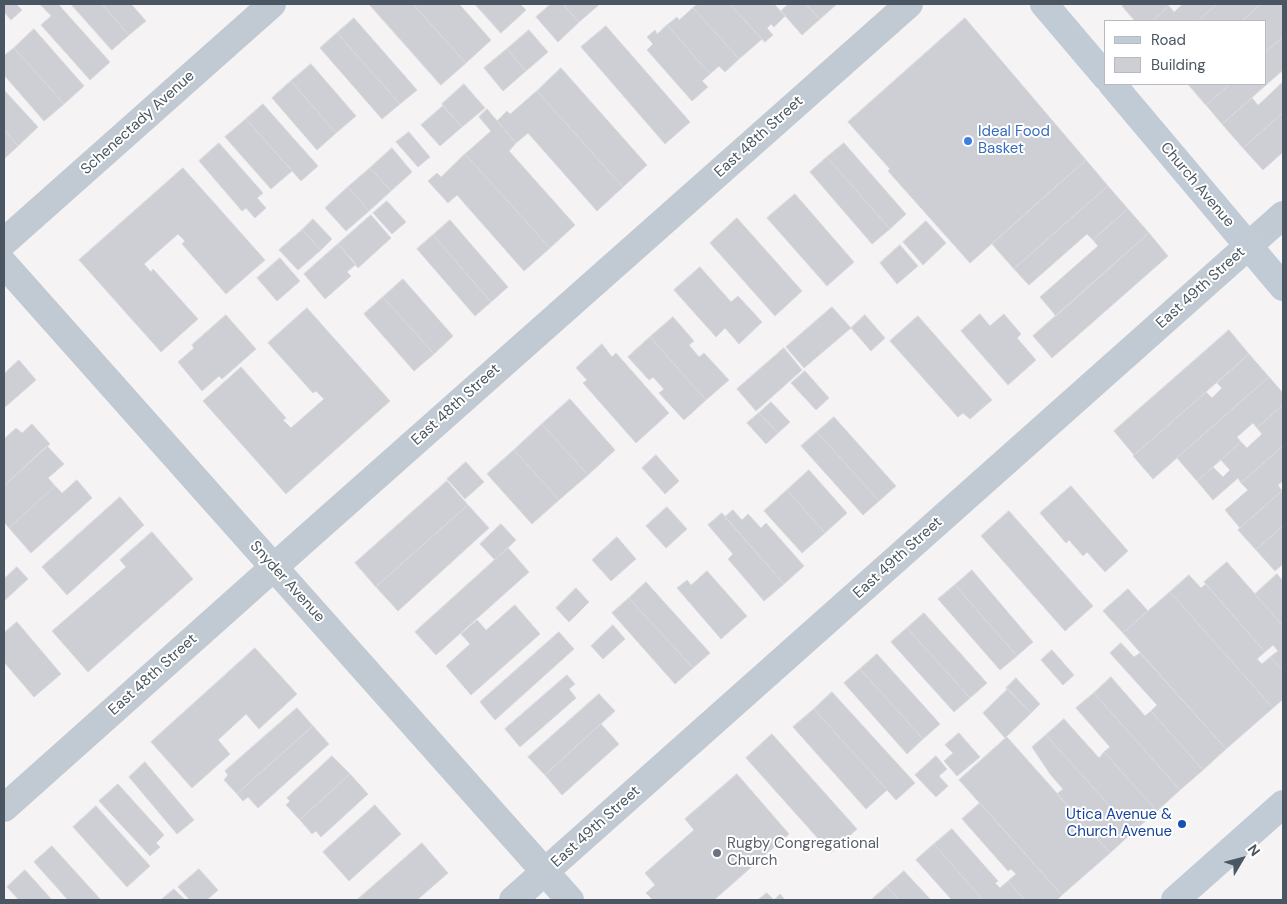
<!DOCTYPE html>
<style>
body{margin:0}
#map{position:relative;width:1287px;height:904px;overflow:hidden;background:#f5f3f3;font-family:"DM Sans",sans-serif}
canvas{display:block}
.frame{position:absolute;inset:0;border:5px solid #4a5661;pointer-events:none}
.legend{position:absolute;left:1104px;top:20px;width:162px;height:65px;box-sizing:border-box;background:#fff;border:1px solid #b7bbc0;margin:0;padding:6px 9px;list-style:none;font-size:15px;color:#4a5661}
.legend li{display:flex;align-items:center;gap:10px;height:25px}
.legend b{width:25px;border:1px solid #b7bbc0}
.north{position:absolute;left:1217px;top:834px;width:50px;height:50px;-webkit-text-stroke:4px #fff;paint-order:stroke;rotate:53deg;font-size:14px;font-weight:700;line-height:20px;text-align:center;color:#4a5661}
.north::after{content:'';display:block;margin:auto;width:18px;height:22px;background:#4a5661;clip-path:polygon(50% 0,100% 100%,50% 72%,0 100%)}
</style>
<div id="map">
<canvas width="1287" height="904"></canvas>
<div class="frame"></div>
<ul class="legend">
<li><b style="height:6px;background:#c1cbd6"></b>Road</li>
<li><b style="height:14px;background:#cdcfd5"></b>Building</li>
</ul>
<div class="north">N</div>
</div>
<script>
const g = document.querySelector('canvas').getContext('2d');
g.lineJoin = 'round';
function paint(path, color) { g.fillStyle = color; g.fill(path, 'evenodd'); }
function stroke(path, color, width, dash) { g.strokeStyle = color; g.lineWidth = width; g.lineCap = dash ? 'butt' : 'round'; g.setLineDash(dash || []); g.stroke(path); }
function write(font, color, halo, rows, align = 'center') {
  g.font = font + ' "DM Sans",sans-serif'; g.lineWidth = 4; g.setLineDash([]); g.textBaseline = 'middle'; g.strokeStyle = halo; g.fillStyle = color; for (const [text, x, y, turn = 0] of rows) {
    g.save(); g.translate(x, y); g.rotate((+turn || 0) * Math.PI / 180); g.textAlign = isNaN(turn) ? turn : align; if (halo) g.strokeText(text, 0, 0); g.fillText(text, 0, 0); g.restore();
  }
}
const building = new Path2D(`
 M4,4H16L22,10L11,20L4,12Z
 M40,4H58L110,62L90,80L41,25L51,16Z
 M71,4H102L129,35L112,50Z
 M102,4H131L146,21L129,35Z
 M369,4H413L466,63L441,85Z
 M413,4H459L491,40L466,63Z
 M475,4H520L526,10L501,33Z
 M551,4H563L579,22L558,42L536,17Z
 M563,4H600L579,22Z
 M698,4H730L762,39L739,59L693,8Z
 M730,4H774L785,16L774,27L771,24L767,28L773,35L765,42Z
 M789,4H806L820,19L802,35L781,11Z
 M806,4H837L820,19Z
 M1125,4H1167L1169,6L1152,21H1135L1122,6Z
 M1183,4H1217L1198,21H1152L1169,6L1174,12Z
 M1217,4H1261L1242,21H1198Z
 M1261,4H1283V37L1266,52V21H1242Z
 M693,8L739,59L725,72L719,66L710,74L667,25L677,17L679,20Z
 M354,18L417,90L400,104L337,33Z
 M965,18L1086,160L970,263L888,171L890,169L848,122Z
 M667,25L710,74L702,81L708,87L692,101L647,50L653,44L647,37L655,30L657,34Z
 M606,26L690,122L665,144L581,47Z
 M34,29L84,86L64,104L14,48Z
 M529,30L548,52L526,71L507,49Z
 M337,33L400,104L382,119L320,48Z
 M1283,37V70L1222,124L1206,105L1230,84H1266V52Z
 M14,48L64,104L44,121L4,75V56Z
 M507,49L526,71L503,91L484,68Z
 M311,64L356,116L336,133L291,81Z
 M561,68L647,165L623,187L537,91Z
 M291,81L336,133L317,150L272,98Z
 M1283,82V113L1243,148L1222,124L1252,98L1258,105Z
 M464,84L485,108L462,127L442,104Z
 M1188,84H1230L1206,105Z
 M4,90L38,127L18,146L4,130Z
 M537,91L623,187L597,211L528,133L516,143L497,121L507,111L510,114Z
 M263,104L318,166L301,181L246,119Z
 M443,106L462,127L440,146L421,125Z
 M487,109L516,143L509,151L575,225L550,248L465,154L491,131L479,117Z
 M1283,113V152L1263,170L1243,148Z
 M246,119L292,171L271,189L225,137Z
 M4,130L18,146L4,159Z
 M409,132L430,157L418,167L396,142Z
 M219,143L263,193L257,198L266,208L255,218L246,208L242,211L199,161Z
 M844,143L906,214L890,229L827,157Z
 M392,148L412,172L391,191L370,168Z
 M465,154L550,248L524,271L457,195L448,203L428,181L437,173L441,177Z
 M827,157L890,229L872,244L810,172Z
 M1086,160L1108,186L1014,269L992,244Z
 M183,168L265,260L226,294L182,244L185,241L178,234L144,264L151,272L153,269L198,319L161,352L79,260Z
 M370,168L391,191L369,211L348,187Z
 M1108,186L1128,209L1093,240L1087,234L1029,285L1014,269Z
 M348,187L369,211L346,231L325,208Z
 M795,194L854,262L827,286L767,218Z
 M387,201L406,222L392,234L373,213Z
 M1128,209L1149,233L1056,316L1040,297L1098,246L1093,240Z
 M371,215L391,238L358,268L338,244Z
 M737,218L802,291L775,316L710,243Z
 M313,219L332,239L321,250L302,230Z
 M450,220L508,287L491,302L433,235Z
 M926,221L946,243L923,265L903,242Z
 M302,230L321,250L298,270L279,250Z
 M1149,233L1168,256L1052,358L1033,336Z
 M433,235L491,302L475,316L417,249Z
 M338,244L356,264L347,272L351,276L325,299L304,274Z
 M900,245L918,266L897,284L880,263Z
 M280,258L300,281L277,301L257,278Z
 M700,267L731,302L738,296L762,322L739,344L725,328L716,337L674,290Z
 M403,279L453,336L434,354L383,297Z
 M383,297L434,354L414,371L364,314Z
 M832,307L851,328L804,368L786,347Z
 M307,308L390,401L286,494L203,401L241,367L286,418L283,420L291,428L324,399L316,391L313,393L268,343Z
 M980,314L990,326L1004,314L1021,334L1017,338L1036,360L1008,385L961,331Z
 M226,315L256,349L222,379L219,376L202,391L178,362L194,348L192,345Z
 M865,315L885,338L871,351L851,328Z
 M918,316L992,400L970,419L963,413L958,417L956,415L890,341Z
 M673,317L694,341L689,345L699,357L704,353L729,380L706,400L650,337Z
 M1229,330L1249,354L1134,455L1114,431Z
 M650,337L706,400L684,420L659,393L664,389L653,377L649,380L628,357Z
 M602,344L612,357L616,353L669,413L636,443L583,383L587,380L576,368Z
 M784,348L802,370L756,411L737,389Z
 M1249,354L1269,377L1153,479L1133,456L1206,392L1212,398L1222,388L1217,383Z
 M19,360L36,380L4,408V374Z
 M805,371L829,398L816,410L791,383Z
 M1269,377L1283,393V405L1257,428L1253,423L1237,437L1241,442L1197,481L1177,458Z
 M570,399L615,450L588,475L542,424Z
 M771,402L790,422L778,433L759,413Z
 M1283,405V446L1241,483L1238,478L1213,500L1197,481L1213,467L1223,477L1230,470L1221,460L1241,442L1247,448L1262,434L1257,428Z
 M759,413L778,433L766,444L747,423Z
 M834,417L896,486L879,501L817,432Z
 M32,424L50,444L4,486V439L16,428L22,433Z
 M542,424L588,475L559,500L514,450Z
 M817,432L879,501L863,515L801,446Z
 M47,446L64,464L48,478L55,486L9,528L4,522V486Z
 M1283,446V481L1278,485L1282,491L1240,528L1225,510L1248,490L1241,483Z
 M514,450L559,500L532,524L487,474Z
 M656,455L679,481L665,494L642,468Z
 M466,462L484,482L465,499L447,479Z
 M809,470L847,513L825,533L787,490Z
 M77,480L92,498L31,553L9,528L55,486L62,493Z
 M447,481L468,505L376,587L355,563Z
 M1071,486L1128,551L1105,572L1087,552L1083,556L1069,540L1066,543L1040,513Z
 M787,490L825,533L802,553L764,511Z
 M1283,490V526L1256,550L1238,530Z
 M120,497L144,525L67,595L42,567Z
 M468,505L489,528L398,611L376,587Z
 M667,507L687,529L666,548L646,526Z
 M733,510L742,520L748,514L761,528L766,523L804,566L784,584L725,517Z
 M1009,511L1093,606L1065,631L981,536Z
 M722,513L784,584L764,601L728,559L733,554L708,525Z
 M501,524L516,540L495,560L480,544Z
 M1283,526V564L1275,571L1256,550Z
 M152,532L193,579L88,672L52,631L126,567L120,560Z
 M617,537L636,559L611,581L592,560Z
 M508,548L529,572L436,655L415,632Z
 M1227,562L1283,626V671L1270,657L1278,651L1273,645L1265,652L1204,582Z
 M17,567L28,579L4,601V579Z
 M972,570L1033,642L1017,656L955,585Z
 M707,571L747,616L721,639L677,588L687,580L691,585Z
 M1277,574L1283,581V626L1255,594Z
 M1189,575L1201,588L1206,584L1265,652L1257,659L1262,664L1270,657L1283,671V699L1273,708L1170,592Z
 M646,582L710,653L693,668L629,598Z
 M955,585L1017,656L1000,670L938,599Z
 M576,588L589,602L569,622L556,608Z
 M1128,589L1148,611L1123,633L1103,611Z
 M1170,592L1273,708L1226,749L1123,633Z
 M629,598L693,668L675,684L612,613Z
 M515,605L540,634L471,695L446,666L470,644L461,634L477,620L486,630Z
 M924,613L987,683L970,698L907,628Z
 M17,622L61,674L34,697L4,662V633Z
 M613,625L625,639L603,659L591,646Z
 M907,628L970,698L954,712L891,642Z
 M559,632L574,649L495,720L480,702Z
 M1121,643L1134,657L1140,653L1226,749L1203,770L1151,711L1157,705L1110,653Z
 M255,648L297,694L259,729L246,714L218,740L230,754L192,788L151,742Z
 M1052,650L1074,675L1063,685L1041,660Z
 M877,654L940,724L923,739L860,669Z
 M860,669L923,739L907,754L844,683Z
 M567,675L575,684L569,689L576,698L520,747L505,729Z
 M1111,677L1145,716L1151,711L1203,770L1180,790L1094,693Z
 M1016,678L1040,704L1031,713L1006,688Z
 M1008,689L1031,713L1005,738L983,713Z
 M832,692L915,783L896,800L814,709Z
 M1094,693L1180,790L1157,811L1104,752L1110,747L1076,708Z
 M599,694L615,711L545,775L528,757Z
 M297,708L313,726L237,794L224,780L228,775L225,771Z
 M814,709L887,790L866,809L793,727Z
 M1064,719L1099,758L1104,752L1157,811L1133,832L1046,735Z
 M601,724L619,744L562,795L545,775Z
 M313,726L329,744L258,808L248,797L243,801L237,794Z
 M959,733L980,757L957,776L944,761L953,753L945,745Z
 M772,734L857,829L831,853L746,758Z
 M1046,735L1133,832L1110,853L1057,794L1063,789L1050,774L1032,747Z
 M1007,737L1110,853L1062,895L959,780Z
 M332,756L350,774L300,820L286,805L290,801L287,798Z
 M936,756L947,769L939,776L948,786L936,797L915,775Z
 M145,762L194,820L177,834L129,777Z
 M350,774L368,794L321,837L316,831L312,834L300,820Z
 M737,774L789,834L714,900H653L646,893L655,885L645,873L694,830L685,819Z
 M118,784L164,835L156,843L160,847L150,856L99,801Z
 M980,803L1062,895L1057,900H1025L1008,881L1016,874L1011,869L1008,871L962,819Z
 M375,805L401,834L349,881L323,852Z
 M96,806L150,866L127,887L73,827Z
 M952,829L998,881L995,883L1000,888L1008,881L1025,900H983L934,844Z
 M422,843L448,873L417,900H357Z
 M934,844L983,900H952L916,860Z
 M52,846L101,900H68L34,862Z
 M199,869L218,890L207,900H190L178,887Z
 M25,870L52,900H19L7,887Z
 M904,871L931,900H899L887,886Z
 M887,886L899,900H871Z
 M174,889L185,900H161Z
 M767,893L774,900L780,894L785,900H758Z`);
const minor = new Path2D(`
 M4,242L272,4
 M4,264L570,900
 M4,808L310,535L909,4
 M513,900L1283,215`);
const secondary = new Path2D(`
 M1044,4L1106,77
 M1112,84L1283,287
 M1175,900L1283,804`);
const markers = [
 [968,141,5,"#3f7fe0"],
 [1182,824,5,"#1a4fb4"],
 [717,853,5,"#6b7280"]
];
const streetNames = [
 ["Schenectady Avenue",138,123,-42],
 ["East 48th Street",759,137,-42],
 ["Church Avenue",1197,185,50],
 ["East 49th Street",1201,288,-42],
 ["East 48th Street",456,405,-42],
 ["East 49th Street",898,558,-42],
 ["Snyder Avenue",287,582,48],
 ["East 48th Street",153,675,-42],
 ["East 49th Street",596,827,-42]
];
const shopNames = [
 ["Ideal Food",978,132],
 ["Basket",978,149]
];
const transitNames = [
 ["Utica Avenue &",1172,815],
 ["Church Avenue",1172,832]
];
const worshipNames = [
 ["Rugby Congregational",727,844],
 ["Church",727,861]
];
paint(building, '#cdcfd5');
stroke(building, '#d7d9de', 1);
stroke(minor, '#c1cad2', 28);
stroke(secondary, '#c1cbd6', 28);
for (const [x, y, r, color] of markers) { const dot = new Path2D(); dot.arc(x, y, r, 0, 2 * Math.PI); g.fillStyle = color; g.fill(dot); stroke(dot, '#fff', 2); }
write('15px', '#4a5661', '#fff', streetNames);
write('15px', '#366cbe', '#fff', shopNames, 'left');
write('15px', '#164399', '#fff', transitNames, 'right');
write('15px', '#5b616d', '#fff', worshipNames, 'left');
</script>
